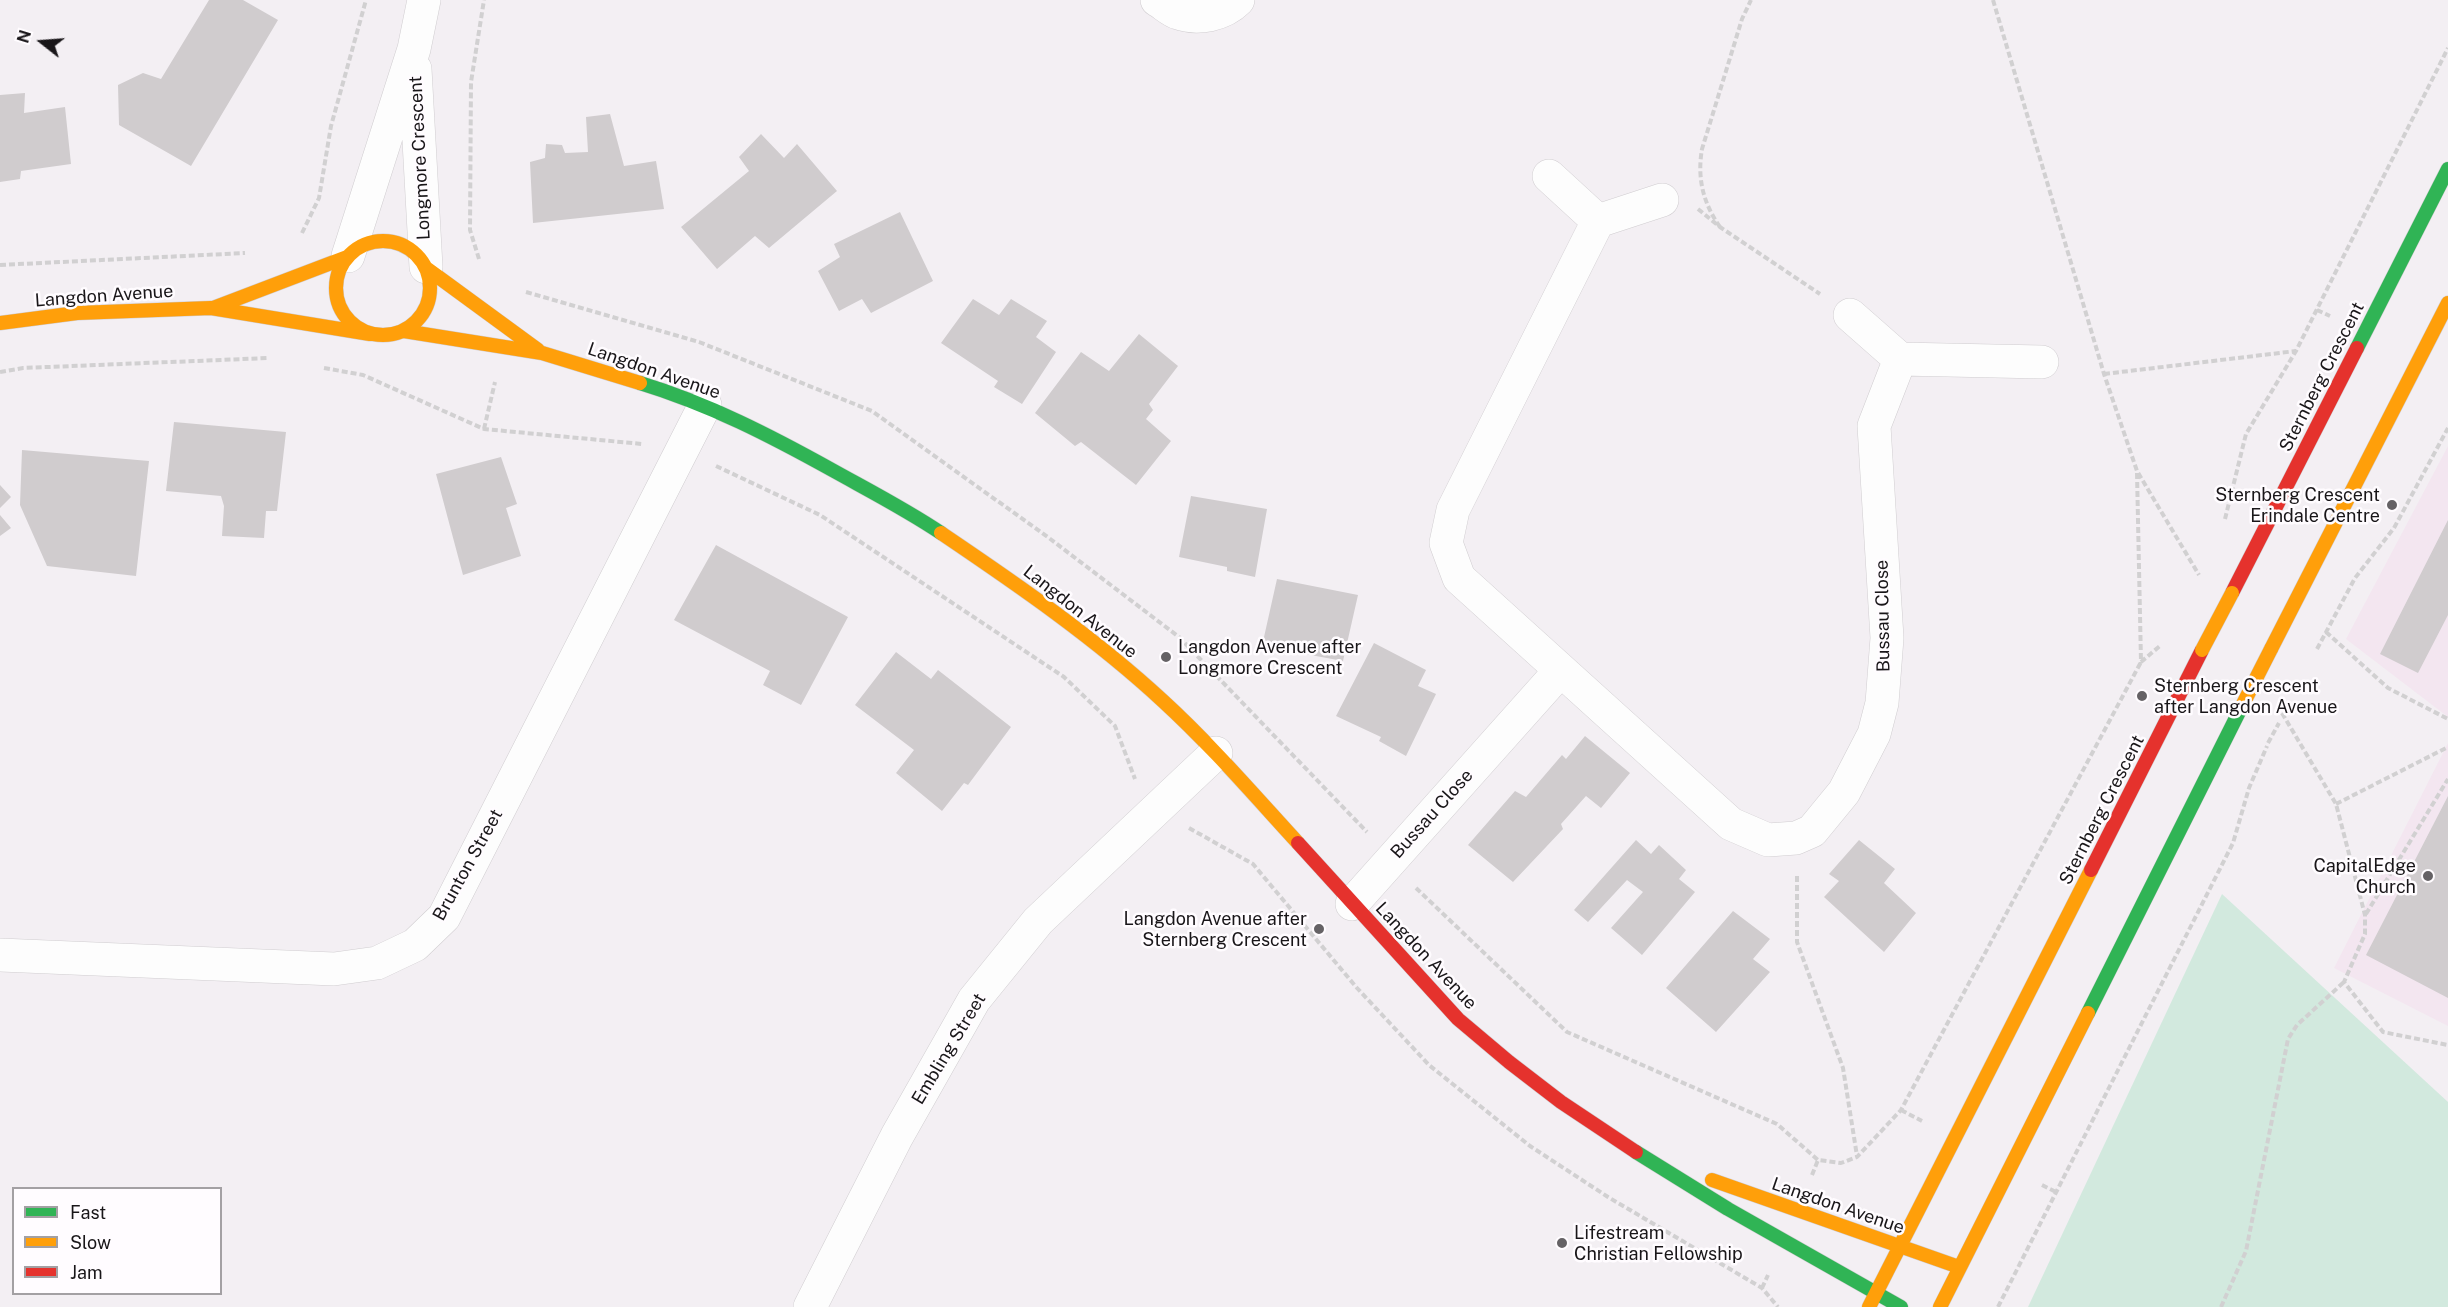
<!DOCTYPE html>
<style>
body{margin:0}
#map{position:relative;width:2448px;height:1307px;overflow:hidden;background:#f3eff3;font-family:"Public Sans",sans-serif}
canvas{display:block}
.legend{position:absolute;left:12px;top:1187px;width:210px;height:108px;box-sizing:border-box;background:#fffcff;border:2px solid #a3a0a3;margin:0;padding:8px 10px;list-style:none;font-size:18px;color:#191619}
.legend li{display:flex;align-items:center;gap:12px;height:30px}
.legend b{width:30px;border:2px solid #a3a0a3}
.north{position:absolute;left:12px;top:12px;width:60px;height:60px;-webkit-text-stroke:4px #fffcff;paint-order:stroke;rotate:287deg;font-size:16px;font-weight:700;line-height:24px;text-align:center;color:#191619}
.north::after{content:'';display:block;margin:auto;width:21px;height:27px;background:#191619;clip-path:polygon(50% 0,100% 100%,50% 72%,0 100%)}
</style>
<div id="map">
<canvas width="2448" height="1307"></canvas>
<ul class="legend">
<li><b style="height:8px;background:#30b455"></b>Fast</li>
<li><b style="height:8px;background:#ff9f0a"></b>Slow</li>
<li><b style="height:8px;background:#e5322d"></b>Jam</li>
</ul>
<div class="north">N</div>
</div>
<script>
const g = document.querySelector('canvas').getContext('2d');
g.lineJoin = 'round';
function paint(path, color) { g.fillStyle = color; g.fill(path, 'evenodd'); }
function stroke(path, color, width, dash) { g.strokeStyle = color; g.lineWidth = width; g.lineCap = dash ? 'butt' : 'round'; g.setLineDash(dash || []); g.stroke(path); }
function write(font, color, halo, rows, align = 'center') {
  g.font = font + ' "Public Sans",sans-serif'; g.lineWidth = 5; g.setLineDash([]); g.textBaseline = 'middle'; g.strokeStyle = halo; g.fillStyle = color; for (const [text, x, y, turn = 0] of rows) {
    g.save(); g.translate(x, y); g.rotate((+turn || 0) * Math.PI / 180); g.textAlign = isNaN(turn) ? turn : align; if (halo) g.strokeText(text, 0, 0); g.fillText(text, 0, 0); g.restore();
  }
}
const commercial = new Path2D(`
 M2448,446V717L2346,639Z
 M2448,743V1026L2334,968Z`);
const green = new Path2D(`
 M2222,894L2448,1102V1307H2028Z`);
const building = new Path2D(`
 M209,0H243L278,20L191,166L119,125L118,85L143,73L161,79Z
 M25,93L24,113L65,107L71,164L21,171L20,179L0,182V95Z
 M610,114L624,166L656,161L664,209L533,223L530,162L545,158L546,144L562,145L565,153L588,152L586,117Z
 M761,134L784,158L797,144L837,191L769,248L755,236L717,269L681,227L749,171L739,157Z
 M900,212L933,281L871,313L862,299L839,311L818,271L840,257L834,244Z
 M973,299L999,315L1011,299L1047,321L1036,337L1056,352L1022,404L994,387L998,381L941,343Z
 M1139,334L1178,366L1149,404L1153,410L1146,419L1171,441L1136,485L1081,442L1075,446L1035,413L1081,352L1109,371Z
 M174,422L286,432L277,511H266L264,538L222,536L224,506L221,496L166,491Z
 M22,450L149,461L136,576L47,566L20,505Z
 M501,457L517,504L506,508L521,556L463,575L436,474Z
 M0,485L11,497L0,508Z
 M1191,496L1267,509L1255,577L1227,571V567L1179,557Z
 M0,515L11,528L0,536Z
 M2448,520V615L2418,673L2380,654Z
 M716,545L848,617L801,705L763,685L770,671L674,620Z
 M1277,579L1358,595L1343,661L1262,646Z
 M1374,643L1426,670L1418,686L1436,694L1406,756L1379,741L1381,737L1336,716Z
 M896,652L931,679L938,670L1011,727L968,785L964,783L942,811L896,773L914,750L855,705Z
 M1585,736L1630,773L1601,808L1586,796L1561,824L1563,829L1513,882L1468,845L1515,791L1526,797L1562,755L1566,759Z
 M2448,796V998L2366,955Z
 M1636,840L1651,854L1659,845L1686,870L1679,879L1695,892L1642,955L1611,928L1643,892L1627,880L1588,922L1574,910Z
 M1859,840L1895,869L1884,883L1916,913L1884,952L1824,897L1839,881L1829,874Z
 M1733,911L1770,939L1753,959L1770,972L1716,1032L1666,988Z`);
const path = new Path2D(`
 M1993,0L2104,374L2137,471L2199,575
 M1698,209L1720,227L1820,294
 M1720,227C1703,203 1697,178 1702,149L1742,19L1751,0
 M302,233L319,198L331,126L366,0
 M479,259L470,230L471,82L484,0
 M0,265L245,253
 M526,292L699,342L872,411L1049,538L1179,637L1367,832
 M2317,310L2330,316
 M324,368L363,375L484,429L642,444
 M0,372L23,368L269,358
 M2104,374L2296,351
 M484,429L495,382
 M716,466L820,515L1064,677L1115,726L1135,779
 M2137,473L2141,662L2161,645
 M2225,519L2246,434L2296,351L2448,48
 M2326,632L2388,688L2448,719
 M2317,649L2355,578L2394,528L2448,428
 M2282,713L2336,804L2365,915V934L2344,982L2383,1032L2448,1045
 M2336,804L2448,747
 M1189,828L1253,864L1357,988L1429,1065L1530,1146L1608,1197L1762,1288L1778,1307
 M1797,876V942L1843,1068L1857,1156
 M1416,888L1567,1032L1777,1124L1818,1160L1841,1163L1857,1157L1901,1110L2141,662
 M2366,914L2448,779
 M1901,1110L1922,1121
 M1812,1175L1818,1160
 M2042,1185L2056,1192
 M1762,1288L1768,1275
 M1998,1307L2233,843L2249,788L2267,746
 M2221,1307L2246,1251L2288,1039L2297,1025L2344,982`);
const street = new Path2D(`
 M1157,0C1164,4 1171,11 1178,13C1198,20 1223,15 1238,0
 M415,69L426,267
 M1549,176L1598,221
 M1662,200L1598,221L1453,510L1446,543L1459,578L1731,824L1768,840L1796,838L1812,831L1844,792L1874,734L1882,703L1887,638L1874,426L1900,359L1850,315
 M348,256L414,49L424,0
 M1900,359L2042,362
 M1352,904L1560,671
 M0,955L334,969L377,963L415,945L444,917L705,405
 M810,1307L897,1136L974,1000L1038,921L1216,753`);
const fast = new Path2D(`
 M2357,348L2448,169
 M640,383C709,404 771,436 834,471C870,491 907,510 941,533
 M2088,1013L2242,706
 M1636,1152L1728,1209L1901,1307`);
const slow = new Path2D(`
 M336 288a47 47 0 1 1 94 0a47 47 0 1 1-94 0Z
 M426,268L538,350
 M213,308L347,257
 M0,323L77,313L211,308L370,334
 M404,331L542,353L640,383
 M941,533C1018,585 1095,638 1163,701C1211,745 1254,795 1298,843
 M2271,649L2448,303
 M1712,1180L1959,1267
 M1869,1307L2091,870
 M1940,1307L2088,1013`);
const jam = new Path2D(`
 M2232,593L2357,348
 M1298,843L1458,1019L1509,1062L1561,1102L1636,1152
 M2091,870L2202,650`);
const pathBridge = new Path2D(`
 M2268,743L2279,723`);
const slowBridge = new Path2D(`
 M2202,650L2232,593
 M2242,706L2271,649`);
const markers = [
 [2392,505,6,"#656265"],
 [1166,657,6,"#656265"],
 [2142,696,6,"#656265"],
 [2428,876,6,"#656265"],
 [1319,929,6,"#656265"],
 [1562,1243,6,"#656265"]
];
const streetNames = [
 ["Longmore Crescent",420,158,-93],
 ["Langdon Avenue",104,296,-4],
 ["Langdon Avenue",654,371,19],
 ["Sternberg Crescent",2322,377,-63],
 ["Langdon Avenue",1080,612,38],
 ["Bussau Close",1883,616,-91],
 ["Sternberg Crescent",2102,810,-63],
 ["Bussau Close",1432,814,-48],
 ["Brunton Street",468,865,-61],
 ["Langdon Avenue",1426,956,47],
 ["Embling Street",949,1049,-59],
 ["Langdon Avenue",1838,1206,19]
];
const poiNames = [
 ["Sternberg Crescent",2380,495],
 ["Erindale Centre",2380,516],
 ["Langdon Avenue after",1178,647,"left"],
 ["Longmore Crescent",1178,668,"left"],
 ["Sternberg Crescent",2154,686,"left"],
 ["after Langdon Avenue",2154,707,"left"],
 ["CapitalEdge",2416,866],
 ["Church",2416,887],
 ["Langdon Avenue after",1307,919],
 ["Sternberg Crescent",1307,940],
 ["Lifestream",1574,1233,"left"],
 ["Christian Fellowship",1574,1254,"left"]
];
paint(commercial, '#f3e6f0');
paint(green, '#d2e9de');
paint(building, '#d0ccce');
stroke(street, '#d0cdd0', 34);
stroke(fast, '#d0cdd0', 15);
stroke(slow, '#d0cdd0', 15);
stroke(jam, '#d0cdd0', 15);
stroke(path, '#d1d0d1', 4, [6, 3]);
stroke(street, '#fdfdfd', 33);
stroke(fast, '#30b455', 14);
stroke(slow, '#ff9f0a', 14);
stroke(jam, '#e5322d', 14);
stroke(slowBridge, '#d0cdd0', 15, []);
stroke(pathBridge, '#d1d0d1', 4, [6, 3]);
stroke(slowBridge, '#ff9f0a', 14);
for (const [x, y, r, color] of markers) { const dot = new Path2D(); dot.arc(x, y, r, 0, 2 * Math.PI); g.fillStyle = color; g.fill(dot); stroke(dot, '#fffcff', 2); }
write('18px', '#191619', '#fffcff', streetNames);
write('18px', '#191619', '#fffcff', poiNames, 'right');
</script>
